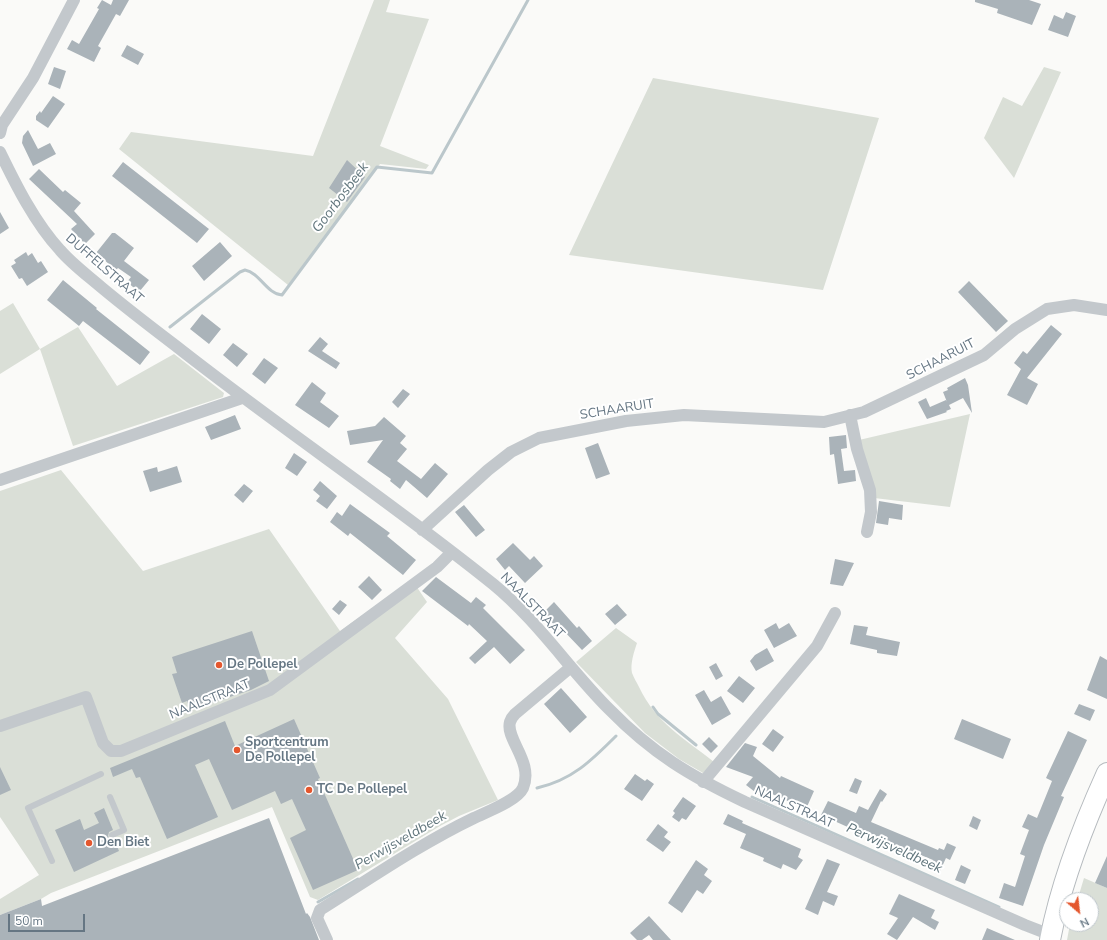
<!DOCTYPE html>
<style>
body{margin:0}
#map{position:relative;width:1107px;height:940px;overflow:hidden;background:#fafaf8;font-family:"Nunito Sans",sans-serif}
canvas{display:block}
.north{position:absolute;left:1059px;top:892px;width:40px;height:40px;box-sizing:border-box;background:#fff;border:1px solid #c1c8cd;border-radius:50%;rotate:152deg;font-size:11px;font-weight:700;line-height:16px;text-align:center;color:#657683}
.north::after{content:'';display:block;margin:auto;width:14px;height:18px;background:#e4572e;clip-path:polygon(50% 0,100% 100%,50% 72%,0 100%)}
.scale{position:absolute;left:8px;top:914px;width:77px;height:18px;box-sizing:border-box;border:2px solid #657683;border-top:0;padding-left:5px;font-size:12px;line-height:14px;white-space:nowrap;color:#657683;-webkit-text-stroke:3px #fff;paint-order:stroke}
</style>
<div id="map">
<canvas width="1107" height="940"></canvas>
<div class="north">N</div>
<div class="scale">50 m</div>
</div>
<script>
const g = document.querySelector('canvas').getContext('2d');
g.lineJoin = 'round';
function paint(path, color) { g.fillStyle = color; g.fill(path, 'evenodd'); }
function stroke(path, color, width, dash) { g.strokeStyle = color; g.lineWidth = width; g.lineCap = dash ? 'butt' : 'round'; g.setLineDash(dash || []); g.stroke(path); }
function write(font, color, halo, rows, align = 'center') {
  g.font = font + ' "Nunito Sans",sans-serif'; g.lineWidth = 4; g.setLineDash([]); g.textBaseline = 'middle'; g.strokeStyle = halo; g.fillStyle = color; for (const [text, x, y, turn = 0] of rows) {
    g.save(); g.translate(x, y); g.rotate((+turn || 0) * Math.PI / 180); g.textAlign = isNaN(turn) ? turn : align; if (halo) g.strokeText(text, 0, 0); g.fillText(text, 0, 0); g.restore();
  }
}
const green = new Path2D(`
 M374,0H390L386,12L429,19L380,146L429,165L426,169L380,164L288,285L119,149L131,132L313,156Z
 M1044,67L1061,72L1014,178L984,138L1003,97L1022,106Z
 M653,78L879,118L823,290L569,255Z
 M13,303L40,349L78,327L117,386L174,354L224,393L223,397L73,446L40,349L0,374V311Z
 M970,414L950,507L874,498L859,440Z
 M61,470L143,571L269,529L340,631L412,580L427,602L395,638L448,699L498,800L459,816L440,826L318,900L310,897L272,807L51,893L41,899L0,915V899L39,875L0,817V491Z
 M616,628L637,643C634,652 630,664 632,673C634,678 637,683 639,687C656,723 684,738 714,762L703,773L679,759L645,733L576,662Z
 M1084,878L1107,888V940H1067L1070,924H1077L1088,929L1098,905L1091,902V900L1078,898Z`);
const stream = new Path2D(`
 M170,327L240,272L245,270C260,273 267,294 282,295L377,167L432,173L528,0
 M653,707L658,714L696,745
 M537,788C572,780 591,761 616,736
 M752,797L999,907
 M318,902L358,879`);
const building = new Path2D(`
 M102,0L111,5L113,0H129L120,16L116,14L98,46L101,48L94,62L67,49L72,40L79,44L99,9L97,8Z
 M975,0H1029L1041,4L1032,25L997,13L998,9L975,2Z
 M1066,12L1076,16L1068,37L1048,30L1054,15L1063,19Z
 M127,45L144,54L138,65L121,56Z
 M54,67L66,71L60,89L48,84Z
 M53,96L65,104L48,128L36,120V116L40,111L41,113Z
 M28,130L38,149L50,143L56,154L33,166L22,143L23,136Z
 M347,160L365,177L347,202L329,188Z
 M123,162L209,229L197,243L112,176Z
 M39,169L63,192L65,190L81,203L74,211L95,234L85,244L71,229L77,224L29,179Z
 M0,212L9,228L0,234Z
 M112,233H115L134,248L124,261L149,280L139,292L127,282L131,277L118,268L116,270L96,253Z
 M220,242L232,256L204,281L192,266Z
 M26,252L28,256L32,253L38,263L41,261L48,272L27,286L22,278L19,279L11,266L16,263L14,260Z
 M63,280L97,308L96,309L150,352L140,365L83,321L79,326L47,300Z
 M969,281L1008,321L996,332L958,292Z
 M202,314L221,329L209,344L190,329Z
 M1051,325L1062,334L1027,378L1038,384L1027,405L1007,395L1021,369L1014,363L1023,351L1027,354Z
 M320,337L328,344L322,351L340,363L336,369L308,351Z
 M233,343L248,354L237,367L223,355Z
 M264,358L278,368L265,384L252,374Z
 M965,378L968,385L972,413L963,398L949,405L951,409L946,411L947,412L927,419L918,402L926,398L930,407L946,400L947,402L943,392L948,390L947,388Z
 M312,382L326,393L320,402L339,416L329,428L295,405Z
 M403,389L410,394L398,408L392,402Z
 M235,415L241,429L211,440L205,427Z
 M384,417L406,436L400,443L407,449L397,461L421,479L435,463L448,474L427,498L406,480L400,489L390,481L391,479L367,462L383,440L350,445L347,431L375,426Z
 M846,435L847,448L841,449L844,471L855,470L856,481L838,484L834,454L830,455L829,437Z
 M598,443L610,474L596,479L585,448Z
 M294,453L307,462L297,476L285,468Z
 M177,466L182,482L150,492L143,471L157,467L158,472Z
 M320,481L337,496L327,509L316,501L320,496L313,490Z
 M244,484L253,491L243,503L234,495Z
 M879,501L903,505L902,520L889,518L888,525L876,523Z
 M350,504L390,533L387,536L416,560L403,575L350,533L348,536L330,522L337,512L342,516Z
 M464,505L485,530L476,537L455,512Z
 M513,543L530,560L534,556L543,566L525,583L509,566L505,570L496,559Z
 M835,559L854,563L843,586L830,584Z
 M369,576L382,590L372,600L358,587Z
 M436,577L471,603L476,597L486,605L483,608L525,650L510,664L494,647L475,664L469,658L487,641L469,624L468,626L422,591Z
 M340,600L347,605L339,615L332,609Z
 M554,602L577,628L579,626L592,641L582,650L561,628L559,630L543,613Z
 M617,604L627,615L615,625L605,614Z
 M776,623L779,629L789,623L797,636L774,648L764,630Z
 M854,625L868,627L866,635L900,642L897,656L877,653V650L850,644Z
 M252,631L269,681L251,690L190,710L187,701L182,703L172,674L177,673L172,657Z
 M767,648L774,661L756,671L750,661L755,655Z
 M1100,656L1107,660V699L1087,690Z
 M716,663L723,676L716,680L709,667Z
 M739,676L755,688L743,703L727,691Z
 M561,688L587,717L570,733L544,704Z
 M704,690L711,702L721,696L731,714L712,725L695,695Z
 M1079,704L1095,710L1090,721L1074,714Z
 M294,719L320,778L318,779L358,870L313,890L290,838L306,830L292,799L281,804L275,791L232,810L209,759L195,765L218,817L167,839L140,777L136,778L132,769L113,777L110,768L225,721L235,746Z
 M962,719L1011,739L1003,759L954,739Z
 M773,729L784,737L773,752L762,744Z
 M1068,731L1087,740L1061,796L1064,797L1044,845L1023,906L999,898L1004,883L1015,887L1025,856L1020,854L1029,830L1022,827L1028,814L1037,818L1052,781L1046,778Z
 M709,737L718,746L711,753L702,744Z
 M745,743L757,747L753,756L780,778L781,776L814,791L806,809L763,790L759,795L746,785L753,777L726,767Z
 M0,767L11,790L0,795Z
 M635,774L645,781L647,779L654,784L642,801L624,789Z
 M855,778L862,781L857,794L849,791Z
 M880,789L887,794L882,802L881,801L871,822L938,850L939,848L944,850L947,843L956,847L950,860L946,858L940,871L931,866L933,860L916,853L913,860L871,842L872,838L821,815L828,801L856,813L859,806L868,810Z
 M683,797L696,806L686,820L682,818L679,822L672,817L675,813L673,811Z
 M104,808L113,830L109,832L108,836L110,839H114L119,851L74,872L55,830L80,819L84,830L99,823L94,813Z
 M728,814L743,821L742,823L801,849L798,857L803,860L796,870L783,864L781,869L763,861L764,858L740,848L746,834L723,824Z
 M973,816L981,820L977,830L969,826Z
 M269,818L306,914L307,913L310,917L319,940H0V915L41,899L42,906Z
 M658,824L668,832L664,837L671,842L663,852L646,840Z
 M1107,856V888L1095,883Z
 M827,859L840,864L827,892L838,896L834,906L823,901L818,915L805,909Z
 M696,860L708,869L704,875L712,881L703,894L697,890L682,913L668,903Z
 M961,865L971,870L965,884L955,880Z
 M899,894L935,910L931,918L939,922L935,930L913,917L897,940L887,934L898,918L889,914Z
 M649,916L671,940H653L649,935L642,940H637L630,933Z
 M987,928L1015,940H982Z`);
const service = new Path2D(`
 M110,797L124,830L112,835
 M52,861L28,808L101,774`);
const minor = new Path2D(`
 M0,133L2,125L33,78L74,0
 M0,152C16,185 35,223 60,250C72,264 87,275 101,287C125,307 151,327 176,346C280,428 390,501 493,584C537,620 569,669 609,709C652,753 690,776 745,802L1025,925L1051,935
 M850,415L857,449L870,490L871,512L867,532
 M0,480L242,398
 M422,530L488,470L511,452L539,438L626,421L684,415L824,422L864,412L984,355L1015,329L1047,309L1074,305L1107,310
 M0,726L86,697L103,743L111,751H121L270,690L437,567L452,552
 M703,782L817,646L835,613
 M327,940L317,918L320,910C371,878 420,844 474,818C486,812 517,801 523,788C534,762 505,739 510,722C511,719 513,716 515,714L571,667`);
const primary = new Path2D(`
 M1050,940C1061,882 1083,826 1107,773`);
const markers = [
 [219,665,4,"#e4572e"],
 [237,750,4,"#e4572e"],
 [309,790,4,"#e4572e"],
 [89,843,4,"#e4572e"]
];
const streetNames = [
 ["DUFFELSTRAAT",104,269,41],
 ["SCHAARUIT",941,360,-27],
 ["SCHAARUIT",617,410,-9],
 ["NAALSTRAAT",532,606,46],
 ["NAALSTRAAT",210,700,-22],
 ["NAALSTRAAT",794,808,24]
];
const poiNames = [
 ["De Pollepel",227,665],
 ["Sportcentrum",245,743],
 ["De Pollepel",245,758],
 ["TC De Pollepel",317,790],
 ["Den Biet",97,843]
];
const waterNames = [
 ["Goorbosbeek",341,198,-53],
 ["Perwijsveldbeek",401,841,-30],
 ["Perwijsveldbeek",894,849,24]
];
paint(green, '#dadfd7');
stroke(stream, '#bbc7cb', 3);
paint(building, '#aab3b9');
stroke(primary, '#b5babe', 22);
stroke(service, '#c3c8cc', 6);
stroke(minor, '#c3c8cc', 12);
stroke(primary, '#fff', 20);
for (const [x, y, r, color] of markers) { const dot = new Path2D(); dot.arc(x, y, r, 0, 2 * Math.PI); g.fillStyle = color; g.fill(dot); stroke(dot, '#fff', 1.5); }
write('13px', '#657683', '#fff', streetNames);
write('bold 13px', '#657683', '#fff', poiNames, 'left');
write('italic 14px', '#60757c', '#fff', waterNames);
</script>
